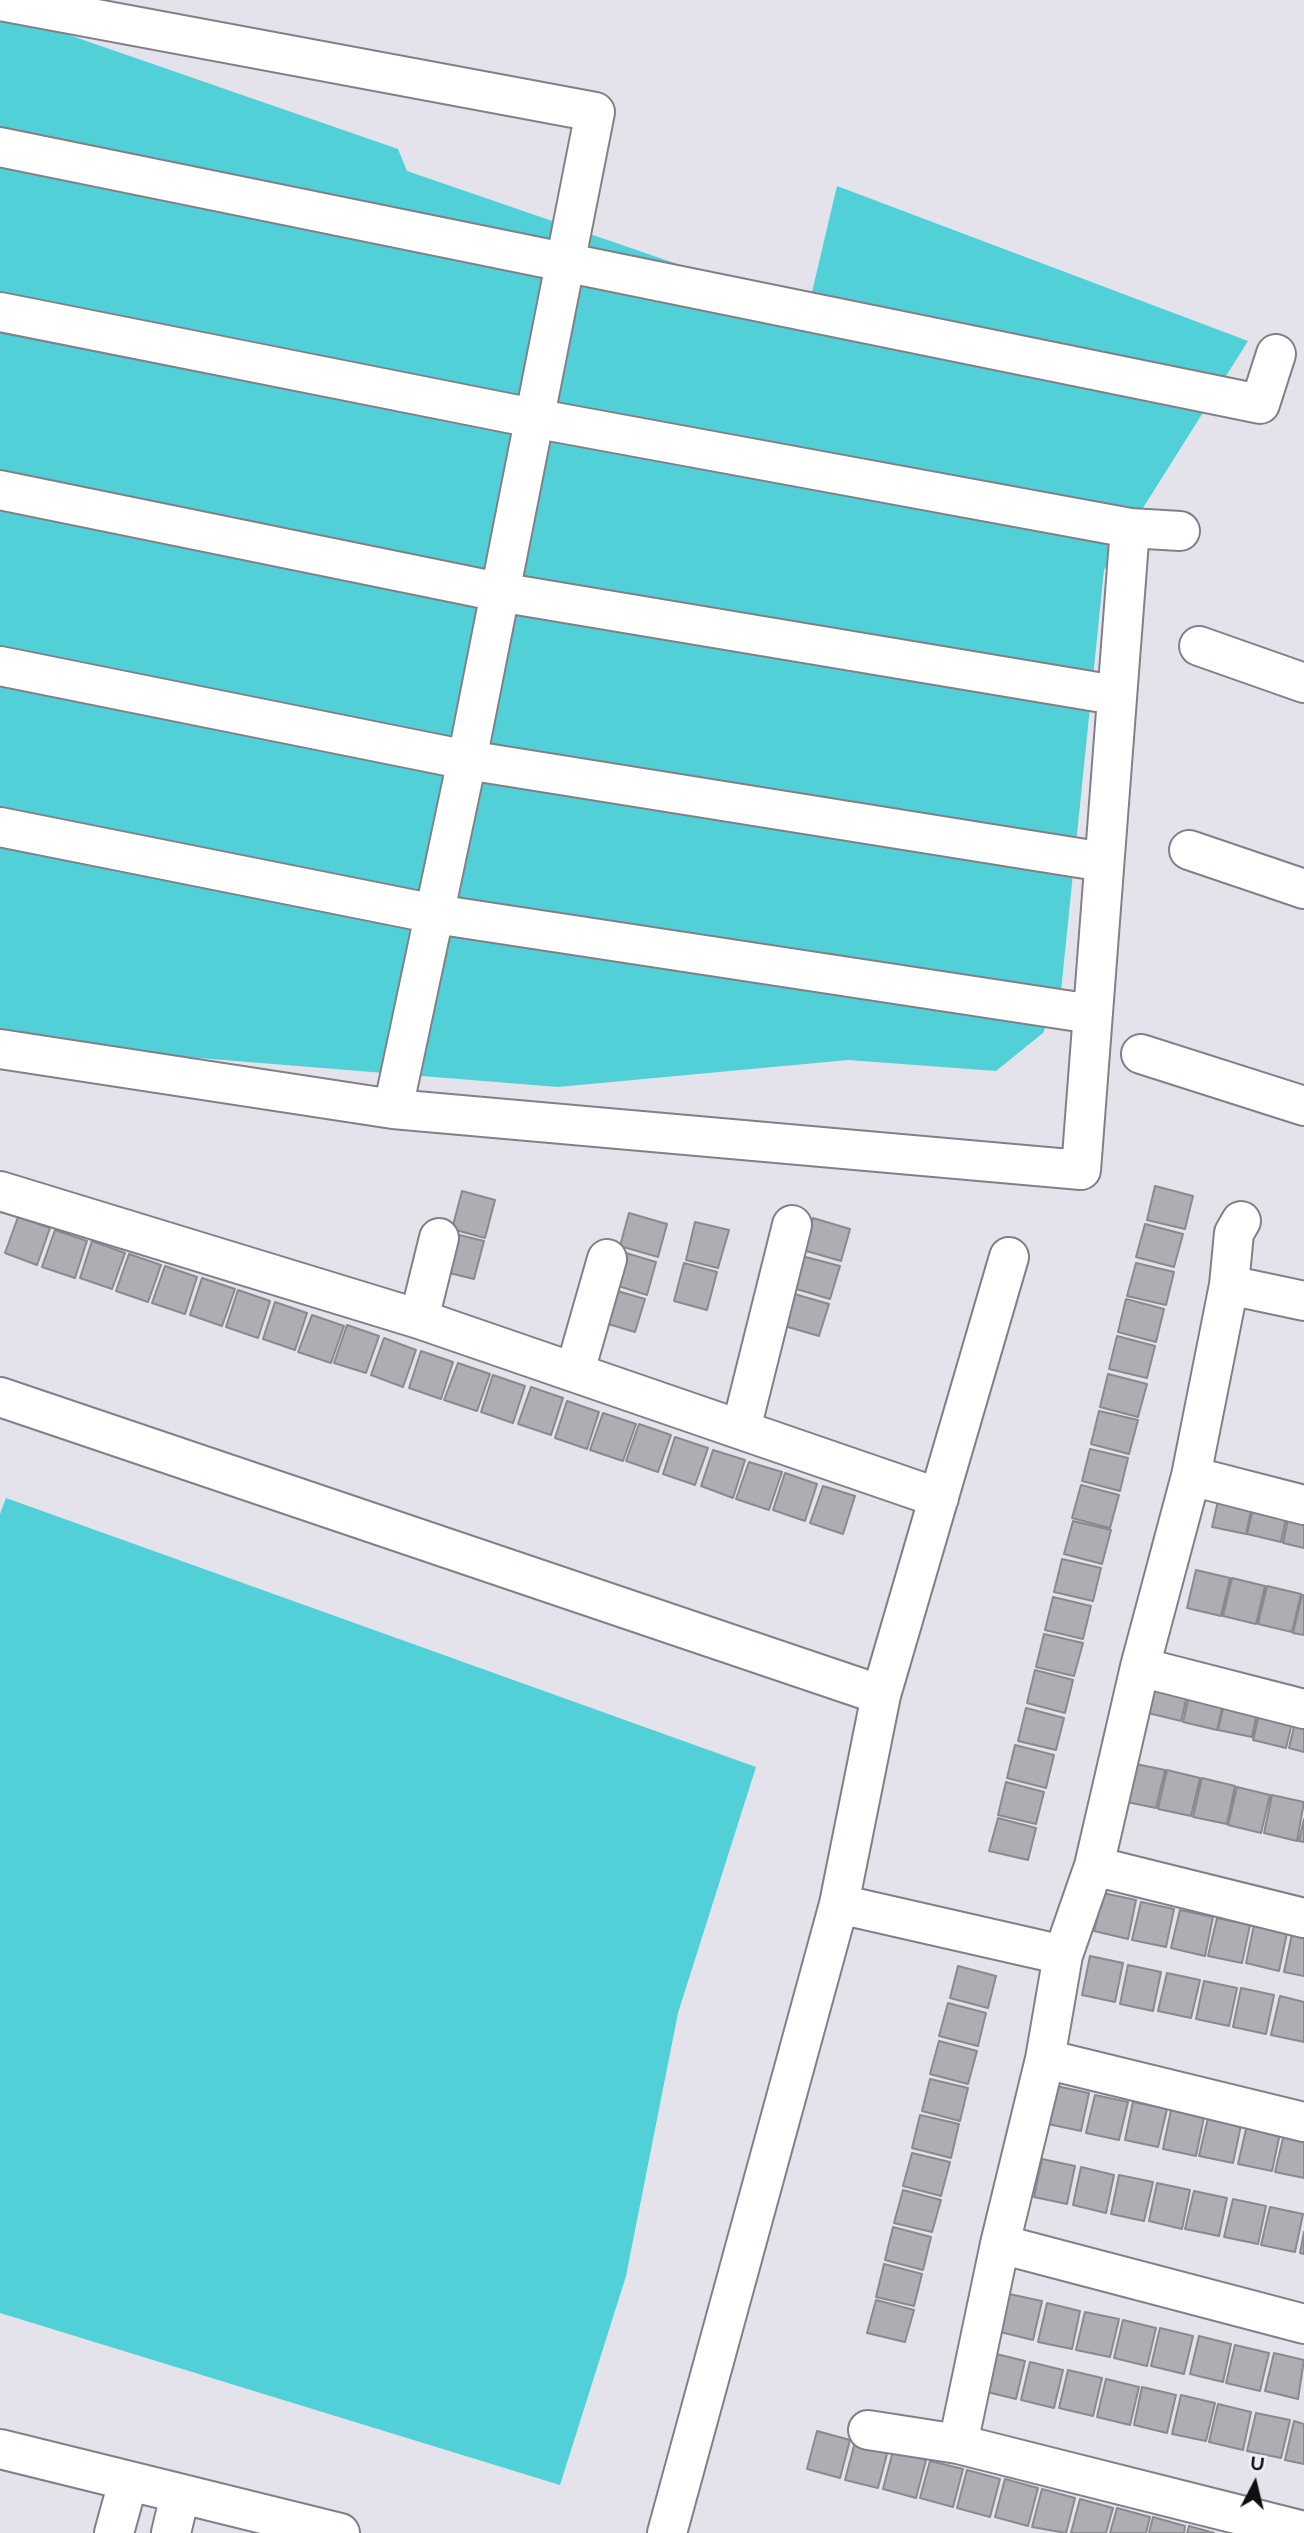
<!DOCTYPE html>
<style>
body{margin:0}
#map{position:relative;width:1304px;height:2533px;overflow:hidden;background:#e4e3ec;font-family:Raleway,sans-serif}
canvas{display:block}
.north{position:absolute;left:1220px;top:2449px;width:70px;height:70px;-webkit-text-stroke:5px #f1f0f9;paint-order:stroke;rotate:7deg;font-size:19px;font-weight:700;line-height:28px;text-align:center;color:#0f0f12}
.north::after{content:'';display:block;margin:auto;width:24px;height:32px;background:#0f0f12;clip-path:polygon(50% 0,100% 100%,50% 72%,0 100%)}
</style>
<div id="map">
<canvas width="1304" height="2533"></canvas>
<div class="north">U</div>
</div>
<script>
const g = document.querySelector('canvas').getContext('2d');
g.lineJoin = 'round';
function paint(path, color) { g.fillStyle = color; g.fill(path, 'evenodd'); }
function stroke(path, color, width, dash) { g.strokeStyle = color; g.lineWidth = width; g.lineCap = dash ? 'butt' : 'round'; g.setLineDash(dash || []); g.stroke(path); }
const water = new Path2D(`
 M0,11L398,149L407,171L808,309L837,186L1248,341L1104,570L1061,991L1043,1033L996,1071L848,1060L558,1087L0,1042Z
 M6,1498L756,1767L678,2013L626,2276L560,2485L0,2313V1514Z`);
const building = new Path2D(`
 M1155,1186L1193,1196L1185,1229L1147,1220Z
 M462,1191L495,1200L485,1238L452,1229Z
 M629,1213L667,1224L658,1257L620,1246Z
 M18,1217L50,1228L37,1265L5,1253Z
 M813,1218L850,1229L841,1261L803,1250Z
 M695,1222L729,1230L718,1268L686,1260Z
 M1145,1224L1183,1234L1174,1267L1136,1257Z
 M55,1230L87,1241L75,1278L42,1267Z
 M451,1233L484,1241L474,1279L441,1271Z
 M92,1241L125,1253L112,1289L80,1278Z
 M619,1251L656,1262L647,1295L609,1283Z
 M129,1254L161,1265L148,1302L116,1291Z
 M802,1256L840,1266L830,1299L793,1288Z
 M684,1263L717,1272L707,1310L674,1301Z
 M1136,1263L1174,1272L1166,1305L1127,1296Z
 M165,1266L197,1277L185,1314L152,1303Z
 M202,1278L235,1289L222,1326L190,1315Z
 M607,1288L645,1299L635,1332L598,1321Z
 M238,1290L270,1301L258,1338L226,1327Z
 M791,1293L829,1304L819,1336L781,1325Z
 M1126,1299L1164,1309L1156,1342L1118,1332Z
 M275,1302L307,1313L295,1350L263,1339Z
 M312,1315L344,1326L331,1363L298,1352Z
 M347,1325L379,1336L366,1373L334,1363Z
 M1117,1336L1155,1346L1147,1378L1109,1369Z
 M384,1338L416,1350L403,1387L371,1375Z
 M421,1351L453,1362L441,1399L409,1388Z
 M458,1363L490,1374L477,1411L444,1400Z
 M1108,1374L1147,1384L1138,1417L1100,1407Z
 M493,1375L525,1386L513,1423L481,1412Z
 M531,1387L563,1398L551,1435L518,1424Z
 M567,1401L599,1412L587,1449L555,1438Z
 M1099,1411L1138,1420L1129,1454L1091,1444Z
 M603,1413L636,1424L623,1461L590,1450Z
 M639,1424L671,1435L658,1472L626,1461Z
 M675,1437L708,1448L695,1485L663,1474Z
 M1090,1449L1128,1458L1120,1491L1082,1481Z
 M713,1450L745,1460L733,1498L701,1486Z
 M749,1462L782,1472L769,1510L736,1499Z
 M785,1473L817,1484L805,1521L773,1510Z
 M1081,1485L1119,1495L1110,1528L1072,1518Z
 M823,1486L855,1496L843,1534L810,1523Z
 M1221,1488L1254,1496L1246,1534L1212,1527Z
 M1256,1496L1289,1504L1281,1542L1247,1534Z
 M1291,1505L1304,1508V1548L1283,1543Z
 M1073,1521L1111,1530L1102,1564L1064,1554Z
 M1062,1559L1101,1568L1093,1601L1054,1592Z
 M1196,1570L1230,1578L1221,1616L1187,1608Z
 M1232,1578L1265,1586L1256,1624L1223,1616Z
 M1267,1586L1301,1594L1292,1632L1258,1624Z
 M1302,1595H1304V1635L1293,1633Z
 M1053,1597L1091,1606L1083,1639L1045,1630Z
 M1044,1634L1083,1643L1074,1676L1036,1667Z
 M1035,1670L1073,1680L1065,1713L1027,1703Z
 M1157,1675L1190,1683L1181,1721L1148,1713Z
 M1192,1684L1226,1691L1217,1730L1183,1722Z
 M1227,1692L1260,1699L1252,1737L1218,1730Z
 M1262,1702L1295,1710L1286,1748L1253,1740Z
 M1026,1708L1064,1718L1056,1750L1018,1741Z
 M1298,1710L1304,1712V1752L1289,1748Z
 M1015,1745L1054,1755L1046,1788L1007,1778Z
 M1131,1763L1165,1770L1156,1808L1122,1801Z
 M1167,1770L1200,1778L1191,1816L1158,1809Z
 M1202,1778L1235,1786L1227,1824L1193,1817Z
 M1006,1782L1044,1792L1036,1824L998,1815Z
 M1237,1787L1270,1795L1261,1833L1228,1825Z
 M1272,1795L1304,1802L1297,1841L1264,1833Z
 M998,1818L1036,1828L1028,1860L989,1851Z
 M1304,1819V1842L1299,1841Z
 M1103,1893L1136,1900L1128,1939L1094,1931Z
 M1141,1902L1174,1909L1166,1947L1132,1940Z
 M1180,1910L1213,1917L1205,1956L1171,1948Z
 M1217,1918L1250,1925L1242,1963L1208,1956Z
 M1254,1925L1287,1933L1279,1971L1246,1963Z
 M1292,1934L1304,1936V1976L1284,1972Z
 M1090,1956L1123,1963L1115,2002L1082,1995Z
 M1128,1965L1161,1972L1153,2011L1120,2004Z
 M958,1966L996,1976L988,2008L950,1998Z
 M1167,1973L1200,1980L1191,2018L1158,2011Z
 M1204,1981L1237,1988L1229,2026L1196,2019Z
 M1241,1988L1274,1995L1266,2034L1233,2027Z
 M1280,1996L1304,2002V2042L1271,2035Z
 M948,2003L986,2013L978,2046L939,2036Z
 M939,2041L977,2051L968,2084L930,2074Z
 M930,2079L968,2088L960,2121L922,2111Z
 M1056,2086L1089,2093L1081,2131L1048,2124Z
 M1095,2095L1128,2102L1119,2140L1086,2133Z
 M1133,2102L1167,2109L1158,2147L1125,2140Z
 M1171,2110L1204,2117L1196,2156L1163,2149Z
 M920,2115L959,2124L951,2158L912,2148Z
 M1208,2118L1241,2125L1233,2163L1199,2156Z
 M1247,2125L1280,2133L1272,2171L1238,2164Z
 M1284,2134L1304,2138V2178L1275,2172Z
 M912,2153L950,2162L941,2196L903,2186Z
 M1042,2159L1075,2166L1067,2204L1034,2197Z
 M1081,2167L1114,2175L1106,2213L1073,2205Z
 M1119,2175L1153,2182L1144,2221L1111,2214Z
 M1157,2183L1190,2190L1182,2229L1149,2221Z
 M903,2190L941,2200L932,2232L894,2223Z
 M1194,2191L1227,2198L1219,2236L1185,2229Z
 M1233,2199L1266,2206L1258,2244L1224,2237Z
 M1270,2207L1303,2214L1295,2252L1261,2245Z
 M893,2227L931,2237L923,2270L885,2260Z
 M1304,2232V2254L1300,2253Z
 M884,2264L922,2274L914,2306L876,2297Z
 M1009,2294L1042,2301L1033,2340L1000,2332Z
 M876,2300L914,2310L905,2342L867,2333Z
 M1047,2303L1080,2311L1072,2349L1038,2342Z
 M1085,2312L1119,2319L1110,2357L1076,2350Z
 M1123,2320L1156,2328L1147,2366L1114,2358Z
 M1160,2328L1193,2336L1184,2374L1151,2366Z
 M1199,2336L1231,2344L1223,2382L1190,2374Z
 M1235,2345L1269,2353L1260,2391L1226,2383Z
 M992,2353L1025,2361L1016,2399L983,2391Z
 M1274,2353L1304,2360L1298,2399L1265,2391Z
 M1030,2362L1063,2370L1054,2408L1021,2400Z
 M1068,2370L1102,2378L1093,2416L1059,2408Z
 M1106,2379L1139,2387L1130,2425L1097,2417Z
 M1142,2387L1176,2395L1167,2433L1134,2425Z
 M1181,2395L1215,2403L1206,2441L1172,2434Z
 M1218,2404L1251,2412L1243,2450L1209,2442Z
 M1256,2413L1290,2420L1281,2458L1247,2451Z
 M1294,2421L1304,2424V2464L1285,2460Z
 M817,2431L850,2440L840,2478L807,2469Z
 M855,2442L888,2450L878,2488L845,2480Z
 M893,2451L926,2460L916,2498L883,2489Z
 M930,2461L963,2469L953,2507L920,2498Z
 M967,2470L1000,2479L990,2517L957,2508Z
 M1005,2479L1038,2488L1028,2526L995,2517Z
 M1042,2489L1075,2498L1066,2533L1032,2527Z
 M1080,2499L1113,2508L1106,2533H1071Z
 M1117,2508L1150,2517L1146,2533H1110Z
 M1153,2517L1185,2526L1184,2533H1149Z
 M1189,2526L1214,2533H1187Z`);
const minor = new Path2D(`
 M0,1L595,112L467,760L393,1109L0,1049
 M0,147L1260,404L1276,354
 M0,312L533,418L1130,528L1180,531
 M0,490L499,592L1115,695
 M1199,646L1304,683
 M0,666L467,760L1104,862
 M0,827L435,914L1092,1014
 M1189,850L1304,889
 M1141,1054L1304,1106
 M393,1109L1081,1170L1130,528
 M0,1191L419,1319L939,1498
 M1229,1285L1304,1301
 M419,1319L439,1238
 M575,1371L607,1259
 M0,1397L881,1695
 M741,1429L792,1225
 M1191,1476L1304,1505
 M1140,1667L1304,1709
 M1094,1866L1304,1918
 M839,1904L1063,1955
 M1045,2059L1304,2122
 M1000,2244L1304,2324
 M868,2430L958,2444L1304,2531
 M958,2444L1000,2244L1045,2059L1063,1955L1094,1866L1140,1667L1191,1476L1229,1285L1234,1233L1241,1221
 M0,2449L340,2533
 M114,2533L128,2482
 M171,2533L180,2495
 M667,2533L839,1904L881,1695L1009,1257`);
paint(water, '#51d0d7');
paint(building, '#b0acb4');
stroke(building, '#8b8890', 2);
stroke(minor, '#808088', 42);
stroke(minor, '#fff', 38);
</script>
